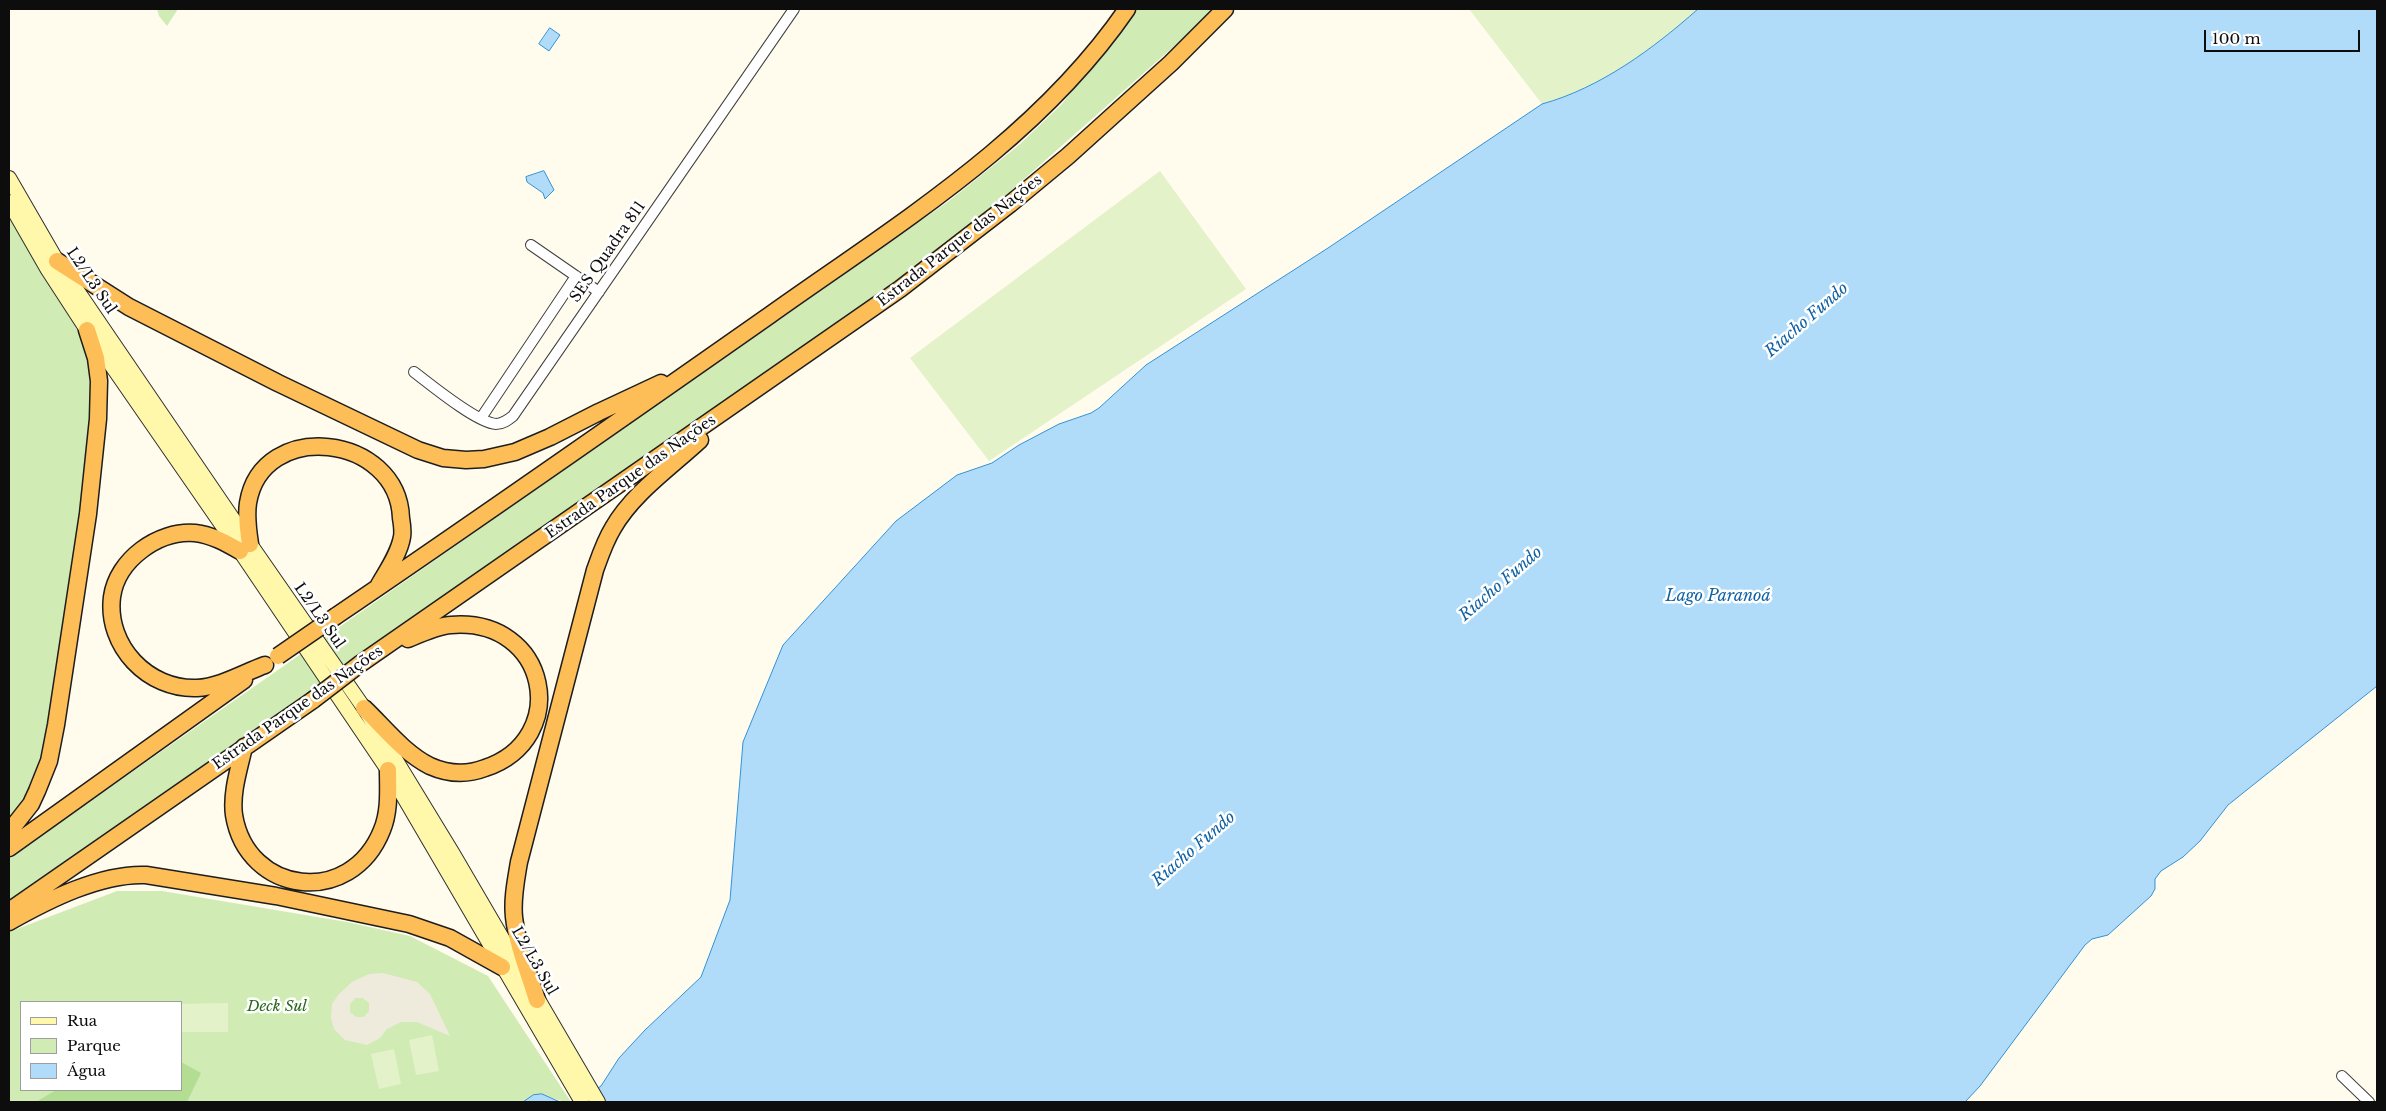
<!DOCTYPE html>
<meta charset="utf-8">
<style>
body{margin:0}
#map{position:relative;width:2386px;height:1111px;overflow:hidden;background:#fffcee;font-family:"Libre Baskerville",serif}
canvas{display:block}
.frame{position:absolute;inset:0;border:10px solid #0d0d0d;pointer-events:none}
.legend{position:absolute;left:20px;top:1001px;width:162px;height:90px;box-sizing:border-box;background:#fff;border:1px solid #9e9e9e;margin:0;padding:6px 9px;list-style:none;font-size:15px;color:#0d0d0d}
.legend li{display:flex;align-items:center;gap:10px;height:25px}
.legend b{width:25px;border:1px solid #9e9e9e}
.scale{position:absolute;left:2204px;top:30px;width:156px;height:22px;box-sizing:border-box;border:2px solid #0d0d0d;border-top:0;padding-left:6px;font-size:15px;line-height:18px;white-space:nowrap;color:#0d0d0d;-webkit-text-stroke:4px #fff;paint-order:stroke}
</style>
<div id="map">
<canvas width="2386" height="1111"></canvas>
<div class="frame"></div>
<ul class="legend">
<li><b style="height:6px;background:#fff7a9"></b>Rua</li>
<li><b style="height:14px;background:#d1ebb5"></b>Parque</li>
<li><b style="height:14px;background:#b0dcf9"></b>Água</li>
</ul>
<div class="scale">100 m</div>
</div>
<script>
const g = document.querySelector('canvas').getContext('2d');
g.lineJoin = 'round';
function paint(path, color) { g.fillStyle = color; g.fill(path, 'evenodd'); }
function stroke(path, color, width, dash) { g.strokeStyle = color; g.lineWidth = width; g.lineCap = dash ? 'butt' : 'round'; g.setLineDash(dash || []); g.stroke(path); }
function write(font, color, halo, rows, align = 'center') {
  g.font = font + ' "Libre Baskerville",serif'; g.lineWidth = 5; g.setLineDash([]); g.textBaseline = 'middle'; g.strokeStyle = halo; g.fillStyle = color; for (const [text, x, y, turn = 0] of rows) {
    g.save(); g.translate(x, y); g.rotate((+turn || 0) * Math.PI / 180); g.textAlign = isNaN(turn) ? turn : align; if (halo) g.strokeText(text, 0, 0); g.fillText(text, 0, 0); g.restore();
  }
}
const green = new Path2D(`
 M157,9H178L167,26L159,16Z
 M1136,9H1213L1190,32L1005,196L846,320L9,900V858L949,201L1019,145L1062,104Z
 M9,199L87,330L99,381L49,761L9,823Z
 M117,891H162L347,922L410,936L488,976L571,1102C550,1102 544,1087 523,1102H9V932ZM21,1002H181V1090H21Z`);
const forest = new Path2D(`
 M181,1062L201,1073L187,1102H36L56,1090H181Z`);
const pitch = new Path2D(`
 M1469,9H1698C1653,49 1600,88 1542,104Z
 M1160,171L1246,289L989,461L910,358Z
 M228,1003V1032H181V1004Z
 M432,1035L439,1071L416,1075L409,1040Z
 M394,1049L401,1084L379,1089L371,1054Z`);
const plaza = new Path2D(`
 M383,973L417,982L430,994L450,1036L417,1022H401L387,1029L380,1038L367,1045L345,1040L334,1029L331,1018L332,1004L339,994L352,982L369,974ZM355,998H363L369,1003V1011L364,1017H356L350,1012V1004Z`);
const water = new Path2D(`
 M1698,9H2377V686L2228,805L2200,841L2183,857L2161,871L2155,879V889L2151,896L2108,935L2092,939L2085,945L1980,1086L1965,1102H577L601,1086L619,1058L645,1030L701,977L730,900L743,742L783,645L896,521L957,475L992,463L1019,445L1059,424L1091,413L1099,408L1146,365L1328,248L1542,104C1600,88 1653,49 1698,9Z
 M550,28L560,35L549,51L539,44Z
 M544,171L554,190L545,199L543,193L527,182L526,177Z
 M542,1094L560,1102H523L533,1095Z`);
const minor = new Path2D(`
 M531,245L599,292
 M414,372C431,385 477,423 496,424C503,424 508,420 513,416L794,9
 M481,418L576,276
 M2342,1076L2369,1102`);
const secondary = new Path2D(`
 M9,178L57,261L250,544L364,708L453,854L598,1102
 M9,202L48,270L87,330L240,551L388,770L582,1102`);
const trunk = new Path2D(`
 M57,261L129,307L278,383L418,450L443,458L466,460L484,459L515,452L550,437L599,412L661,383
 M250,544C248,531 246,516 248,503C262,418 398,434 401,518C402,524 403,532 402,537C399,554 387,571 379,585
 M240,551C226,543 212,535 195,533C158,530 117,560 112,597C106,646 148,690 197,688C220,687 243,673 265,665
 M336,616C482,517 626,416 770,315C898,224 1037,140 1127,9
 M360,664L900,289L1010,204L1068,156L1171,63L1225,9
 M364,708C385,728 404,753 430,766C448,774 467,775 485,768C572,739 549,617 451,625C437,626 422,633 408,639
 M244,747C239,769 231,793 234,815C247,895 351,908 382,830C390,811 388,789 388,770
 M9,832L31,804L37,791L49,761L56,725L88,514L98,419L99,381L96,358L87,330
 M9,848L244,680
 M9,911L313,700
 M9,922C48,900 101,873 146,875L276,896L409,924L450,938L502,967
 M537,1000C529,973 517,945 514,917C512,899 516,880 519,862L595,570C600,556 605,541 613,528C633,493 671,467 700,440`);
const trunkBridge = new Path2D(`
 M278,656L336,616
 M313,700L360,664`);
const streetNames = [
 ["Estrada Parque das Nações",960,241,-38],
 ["SES Quadra 811",608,252,-55],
 ["L2/L3 Sul",91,281,56],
 ["Estrada Parque das Nações",631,477,-35],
 ["L2/L3 Sul",319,616,55],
 ["Estrada Parque das Nações",298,708,-35],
 ["L2/L3 Sul",534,961,60]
];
const parkNames = [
 ["Deck Sul",277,1007]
];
const waterNames = [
 ["Riacho Fundo",1807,320,-41],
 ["Riacho Fundo",1501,584,-41],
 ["Lago Paranoá",1718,596],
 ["Riacho Fundo",1194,849,-41]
];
paint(green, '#d1ebb5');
paint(forest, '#b4dd94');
paint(pitch, '#e3f2c8');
paint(plaza, '#efebdc');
paint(water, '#b0dcf9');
stroke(water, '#3391d4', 1);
stroke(minor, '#404040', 12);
stroke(secondary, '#2f2f2f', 16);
stroke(trunk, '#1e1e1e', 19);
stroke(minor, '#fff', 10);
stroke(secondary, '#fff7a9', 14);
stroke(trunk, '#fdbd57', 16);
stroke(trunkBridge, '#1e1e1e', 19, []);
stroke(trunkBridge, '#fdbd57', 16);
write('15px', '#0d0d0d', '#fff', streetNames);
write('italic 15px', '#29681a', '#fff', parkNames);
write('italic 16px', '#1162a5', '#fff', waterNames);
</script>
